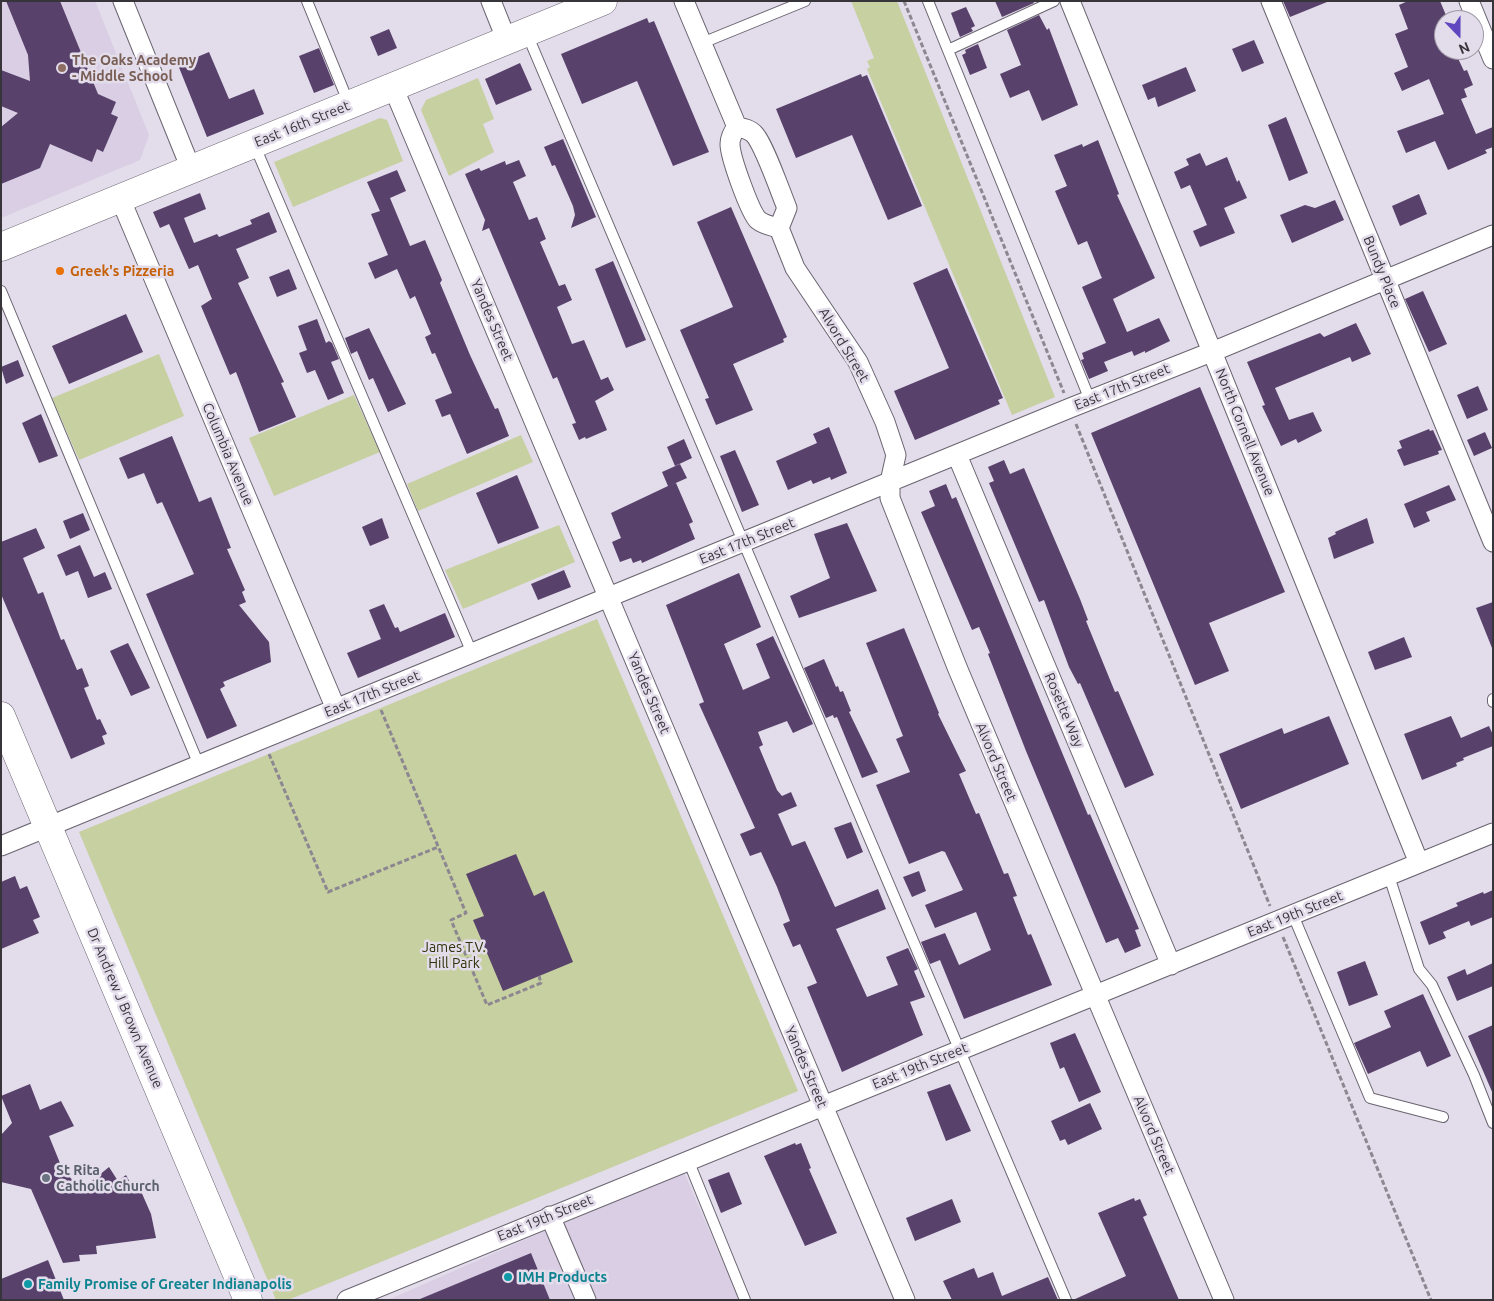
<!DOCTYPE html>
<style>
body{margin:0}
#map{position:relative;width:1494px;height:1301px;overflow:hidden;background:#e3dceb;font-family:Ubuntu,sans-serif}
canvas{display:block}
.frame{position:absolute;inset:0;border:2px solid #37343a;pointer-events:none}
.north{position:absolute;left:1434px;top:10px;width:50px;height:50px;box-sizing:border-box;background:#e3dceb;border:1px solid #9e99a4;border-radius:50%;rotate:158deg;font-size:14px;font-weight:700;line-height:20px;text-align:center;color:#37343a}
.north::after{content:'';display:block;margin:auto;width:18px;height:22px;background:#6047bf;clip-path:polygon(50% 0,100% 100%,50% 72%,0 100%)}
</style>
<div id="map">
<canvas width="1494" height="1301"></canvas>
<div class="frame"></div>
<div class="north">N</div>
</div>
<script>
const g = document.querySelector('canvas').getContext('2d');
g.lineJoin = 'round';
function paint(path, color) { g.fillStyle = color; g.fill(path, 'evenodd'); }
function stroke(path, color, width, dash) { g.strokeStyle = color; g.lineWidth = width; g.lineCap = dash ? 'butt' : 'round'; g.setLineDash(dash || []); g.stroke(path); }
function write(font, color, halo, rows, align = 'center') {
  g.font = font + ' Ubuntu,sans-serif'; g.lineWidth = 5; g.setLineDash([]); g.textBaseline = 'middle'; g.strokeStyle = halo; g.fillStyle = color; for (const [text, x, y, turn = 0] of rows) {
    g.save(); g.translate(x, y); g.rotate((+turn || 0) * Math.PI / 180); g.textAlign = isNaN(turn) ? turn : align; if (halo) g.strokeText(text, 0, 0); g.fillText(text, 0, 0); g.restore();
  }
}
const built = new Path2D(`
 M1,1H95L149,135L140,160L1,218Z
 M683,1170L739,1300H388Z`);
const green = new Path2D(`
 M851,1H897L1055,397L1012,415L867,69L870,67L867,61L874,58Z
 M478,78L494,119L483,124L494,152L449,176L421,110L426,100Z
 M380,118L387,120L403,161L293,207L274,162Z
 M159,354L184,416L79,460L52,398Z
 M354,395L380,452L274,496L249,438Z
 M521,435L533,462L418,511L407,484Z
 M559,525L575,562L463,609L445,570Z
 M597,619L798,1091L288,1300H276L79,832Z`);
const building = new Path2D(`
 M6,1H60L98,94L116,102L111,114L118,117L103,152L97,149L92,162L50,144L40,168L1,184V127L18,113L1,106V70L30,81L28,55Z
 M995,1H1033L1034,3L1002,17Z
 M1283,1H1327V2L1290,17Z
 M1408,1H1440L1448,20H1444V50H1454L1464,71L1467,70L1473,85L1464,89L1467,97L1461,99L1476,134L1493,127V147L1485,150L1487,153L1448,170L1435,141L1406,153L1397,131L1444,114L1429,79L1402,91L1394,73L1408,67L1395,34L1408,29L1399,5Z
 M966,7L975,26L971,28L973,31L960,37L951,13Z
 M1039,15L1047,30L1049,28L1078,105L1042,121L1029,90L1010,98L1000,74L1021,65L1007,30Z
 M647,18L649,23L654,21L709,152L673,166L637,81L582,104L561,54Z
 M389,29L397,48L378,56L370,37Z
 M1254,40L1264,63L1242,72L1232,49Z
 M978,44L987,68L970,75L962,55L966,53L965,50Z
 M319,48L334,85L314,93L299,56Z
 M209,52L229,99L254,89L264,114L207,137L178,65Z
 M520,63L532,90L496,105L485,79Z
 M1186,67L1196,91L1158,107L1155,97L1148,100L1142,85Z
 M861,74L862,77L867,75L922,206L888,220L852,135L796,158L776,109Z
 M1286,117L1308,173L1289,181L1268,125Z
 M563,139L596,217L571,228L575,215L573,206L555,165L552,166L544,147Z
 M1098,140L1119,194L1117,195L1155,278L1113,299L1127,332L1159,318L1170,341L1145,353V351L1134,356L1132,351L1104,362L1108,371L1089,379L1081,360L1084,359L1082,353L1106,343L1082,287L1102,278L1101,276L1087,241L1078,245L1055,191L1067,186L1054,155L1082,144L1083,147Z
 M1200,153L1206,166L1227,157L1237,182L1239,180L1247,198L1224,208L1235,233L1200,247L1193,231L1207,225L1190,185L1181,189L1174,172L1189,165L1186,159Z
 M519,160L526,176L513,182L529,220L537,217L546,239L540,242L559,286L565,284L572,300L557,307L572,344L584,340L601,380L608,377L614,390L595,401L607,430L586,439L585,437L579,440L572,424L576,423L557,377L553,379L489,228L482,231L485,220L465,174L479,168L481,171L505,161L506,165Z
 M397,170L406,191L390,198L410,246L425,240L442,280L440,283L470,355L495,409L498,408L509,436L467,454L450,414L442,417L435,400L452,393L435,353L432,354L425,337L431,334L415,296L410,299L397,269L375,279L368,263L388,255L371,214L380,211L367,182Z
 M200,193L206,209L184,218L194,243L217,234L219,237L252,224L250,220L269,212L277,232L236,249L249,278L238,283L284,382L281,383L296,417L259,432L236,372L230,375L201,306L212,299L198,265L189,269L169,224L160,228L153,212Z
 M1419,194L1427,214L1400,226L1392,206Z
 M1335,200L1344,220L1292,243L1280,215L1305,205L1315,208Z
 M731,207L787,337L783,339L784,342L733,364L753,410L716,425L705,399L709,398L680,330L733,307L697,222Z
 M613,261L646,340L626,348L595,269Z
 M947,268L1003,398L998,400L1000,404L915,440L894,391L949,368L913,283Z
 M289,269L297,289L277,297L269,277Z
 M1423,291L1447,344L1429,352L1405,299Z
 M126,314L143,352L69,384L52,346Z
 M317,319L326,343L329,341L332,343L339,359L331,362L344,393L328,400L315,370L307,373L299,353L307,350L298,326Z
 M1356,323L1371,354L1352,362L1350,357L1275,388L1289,420L1313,412L1322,431L1298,443L1296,439L1281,446L1262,406L1265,405L1247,362L1320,333L1324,337Z
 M369,328L406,404L388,412L373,378L369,380L357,351L351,354L345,338Z
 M18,360L24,376L6,384L1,367Z
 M1478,386L1488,410L1467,419L1457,395Z
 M1200,387L1285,592L1209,623L1229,671L1195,685L1091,433Z
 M41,414L58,456L39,463L22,423Z
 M829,427L847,473L831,480L830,477L813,484L811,480L788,490L776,461L817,443L813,434Z
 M1429,429L1430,431L1433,430L1442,450L1438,451L1439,454L1404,466L1397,450L1402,448L1399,441Z
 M1485,432L1492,448L1474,456L1467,440Z
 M172,436L199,502L211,497L231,548L227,549L245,590L242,592L246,602L239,605L269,642L271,662L223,682L225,686L220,689L237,726L207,739L146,594L194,574L162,502L157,504L144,473L128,479L119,458Z
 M684,439L692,458L675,466L667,447Z
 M735,450L759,505L742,512L720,456Z
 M1004,460L1010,474L1024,468L1080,599L1088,620L1086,621L1115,692L1118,691L1154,775L1125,788L1080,683L1078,684L1069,667L1044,600L1039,602L989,483L994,481L988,467Z
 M680,464L687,478L669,486L676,483L693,522L689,524L695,539L642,563L641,560L633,563L631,558L620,562L612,542L621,538L611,513L668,486L662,472Z
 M517,475L539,528L498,544L476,493Z
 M946,484L952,499L956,497L1088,815L1090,814L1139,929L1135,930L1141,946L1125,953L1118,938L1106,943L1026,751L988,654L990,653L979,627L972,630L921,512L935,506L929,491Z
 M1449,485L1456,500L1426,512L1430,521L1414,528L1404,504Z
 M83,513L90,530L70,539L63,521Z
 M382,518L389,538L370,546L362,527Z
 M1367,518L1374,543L1334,559L1328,538L1336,534L1335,532Z
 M847,523L877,591L799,618L790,596L830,578L814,534Z
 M36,528L45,548L23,558L38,594L43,592L61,640L64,639L77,670L82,668L89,686L84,688L97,720L100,719L107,734L102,736L105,744L71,759L1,594V542Z
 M80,545L94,577L105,572L112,589L88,598L78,571L66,576L57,555Z
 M564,570L571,587L538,600L531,584Z
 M739,573L761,627L724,644L743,690L770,678L756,644L773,636L813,724L793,733L787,721L758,732L763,745L759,747L777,790L782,796L791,792L797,806L778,814L792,846L805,841L835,907L878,889L886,909L836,929L867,997L898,985L886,957L908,948L918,969L914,971L925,997L910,1002L923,1035L842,1072L807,987L817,983L800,944L793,947L783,924L790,921L777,887L761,852L750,856L740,834L755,828L699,704L704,702L666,605Z
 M1493,602V648H1492L1476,608Z
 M384,604L395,628L398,627L400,632L445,613L455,637L358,678L347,653L381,639L369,610Z
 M904,628L939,713L938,714L966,771L959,774L976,814L979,813L1004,874L1008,873L1017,896L1013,897L1028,935L1031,934L1052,985L964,1019L940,960L930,964L921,942L945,933L959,965L991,950L976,912L935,928L925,905L963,890L945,852L942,851L909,864L876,785L910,772L896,739L903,736L866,643Z
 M1404,637L1412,657L1375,670L1368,652Z
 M128,643L150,688L131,696L110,651Z
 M824,659L836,687L838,686L840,692L843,691L851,711L849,712L878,772L862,778L837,717L834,718L833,715L826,718L804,668Z
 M1329,716L1349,764L1241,809L1219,754L1282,728L1284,734Z
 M1451,716L1461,738L1489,726L1493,735V746L1463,758L1464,760L1456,763L1457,766L1422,780L1404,734Z
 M851,822L863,852L847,859L834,828Z
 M516,854L534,896L544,891L573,962L503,991L473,920L484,916L466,874Z
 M919,871L926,891L912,897L903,877Z
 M15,876L20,889L27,886L40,917L33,920L39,933L1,949V882Z
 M1493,890V917L1471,926L1469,921L1443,932L1446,938L1429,945L1420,922L1458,906L1456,903L1483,892L1484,894Z
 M1365,961L1378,995L1349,1006L1337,972Z
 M1493,963V986L1457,1001L1447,977L1465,969L1467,975Z
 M1423,994L1451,1056L1427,1067L1420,1051L1368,1074L1354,1043L1391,1027L1384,1011Z
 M1493,1025V1094L1468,1036Z
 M1075,1033L1101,1092L1079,1102L1064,1067L1060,1069L1050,1043Z
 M30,1084L40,1110L61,1101L74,1126L49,1136L62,1168L81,1190L109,1167L118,1181L126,1175L135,1192L140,1189L151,1214L156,1238L96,1246L97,1254L79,1255L80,1261L63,1263L31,1189L1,1182V1135L12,1123L1,1096Z
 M950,1084L971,1131L946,1141L927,1092Z
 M1090,1103L1102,1129L1068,1145L1065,1139L1060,1141L1051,1121Z
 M795,1143L796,1145L801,1143L811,1168L809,1169L837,1233L805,1246L764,1156Z
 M729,1172L742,1204L721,1213L708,1180Z
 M1134,1198L1135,1201L1140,1199L1147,1215L1143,1217L1179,1300H1073L1126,1276L1098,1213Z
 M952,1199L961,1222L915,1241L906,1218Z
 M531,1253L550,1300H420V1299Z
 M48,1260L64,1300H1V1279Z
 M974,1268L978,1278L993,1272L1002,1296L1048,1277L1058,1300H952L943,1281Z`);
const path = new Path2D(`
 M904,1L1064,393
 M1076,424L1270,906
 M381,710L466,913L451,920L487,1005L541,983L539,976
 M269,754L328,892L438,847
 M1283,937L1431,1300`);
const service = new Path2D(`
 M307,1L349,104
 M928,1L1090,400
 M527,34L1066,1300
 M702,43L805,1
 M948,50L1054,1
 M254,144L472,653
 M1,291L199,765
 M1493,699V702
 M1389,876L1419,969L1432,985L1474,1075L1493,1123
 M1293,915L1370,1098L1443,1117
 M688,1160L745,1300`);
const minor = new Path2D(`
 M123,1L191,169
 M491,1L507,41
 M684,1L737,127
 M1070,1L1419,863
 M1271,1L1493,542
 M1469,1L1493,59
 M393,87L905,1300
 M737,127C733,132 730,137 730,144C730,157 750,212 758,220C764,225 771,226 779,228
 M737,127C743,128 750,129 755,135C765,147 780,191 787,208L779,228
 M120,198L336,709
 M779,228L795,268L858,362L885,422L896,455L890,482V498L957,667L1224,1300
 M957,455L1171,965
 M1,846L1070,408L1224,347L1493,235
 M550,1216L586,1300
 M347,1300L1493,833`);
const secondary = new Path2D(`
 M1,247L603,1
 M1,716L248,1300`);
const markers = [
 [62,68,5,"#8d6e63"],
 [60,271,5,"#e8710a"],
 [46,1178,5,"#6b7280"],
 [508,1277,5,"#0f9aa8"],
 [28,1284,5,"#0f9aa8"]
];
const educationNames = [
 ["The Oaks Academy",72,60],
 ["- Middle School",72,76]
];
const streetNames = [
 ["East 16th Street",302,124,-22],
 ["Bundy Place",1382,272,68],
 ["Yandes Street",492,320,67],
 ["Alvord Street",844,345,59],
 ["East 17th Street",1122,387,-22],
 ["North Cornell Avenue",1245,432,68],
 ["Columbia Avenue",228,454,67],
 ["East 17th Street",747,541,-22],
 ["Yandes Street",649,693,67],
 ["East 17th Street",372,694,-22],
 ["Rosette Way",1064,710,67],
 ["Alvord Street",996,762,67],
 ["East 19th Street",1295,914,-22],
 ["Dr Andrew J Brown Avenue",125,1008,67],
 ["East 19th Street",920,1066,-22],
 ["Yandes Street",806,1067,67],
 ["Alvord Street",1154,1135,67],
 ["East 19th Street",545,1218,-22]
];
const foodNames = [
 ["Greek's Pizzeria",70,271]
];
const parkNames = [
 ["James T.V.",454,947],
 ["Hill Park",454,963]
];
const worshipNames = [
 ["St Rita",56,1170],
 ["Catholic Church",56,1186]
];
const cultureNames = [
 ["IMH Products",518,1277],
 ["Family Promise of Greater Indianapolis",38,1284]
];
paint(built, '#d9cee3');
paint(green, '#c7d0a0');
paint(building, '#58416b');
stroke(service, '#6a6470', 12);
stroke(minor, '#6a6470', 21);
stroke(secondary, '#6a6470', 29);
stroke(path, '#8c8791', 3, [5, 2.5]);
stroke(service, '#fff', 10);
stroke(minor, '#fff', 19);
stroke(secondary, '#fff', 28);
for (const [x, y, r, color] of markers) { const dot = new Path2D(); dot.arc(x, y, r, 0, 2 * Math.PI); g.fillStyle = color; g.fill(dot); stroke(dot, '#e3dceb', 2); }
write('bold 14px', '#785e54', '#e3dceb', educationNames, 'left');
write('14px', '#37343a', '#e3dceb', streetNames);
write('bold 14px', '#c56008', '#e3dceb', foodNames, 'left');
write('14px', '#2d3308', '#e3dceb', parkNames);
write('bold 14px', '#5b616d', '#e3dceb', worshipNames, 'left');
write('bold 14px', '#0d838f', '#e3dceb', cultureNames, 'left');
</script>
